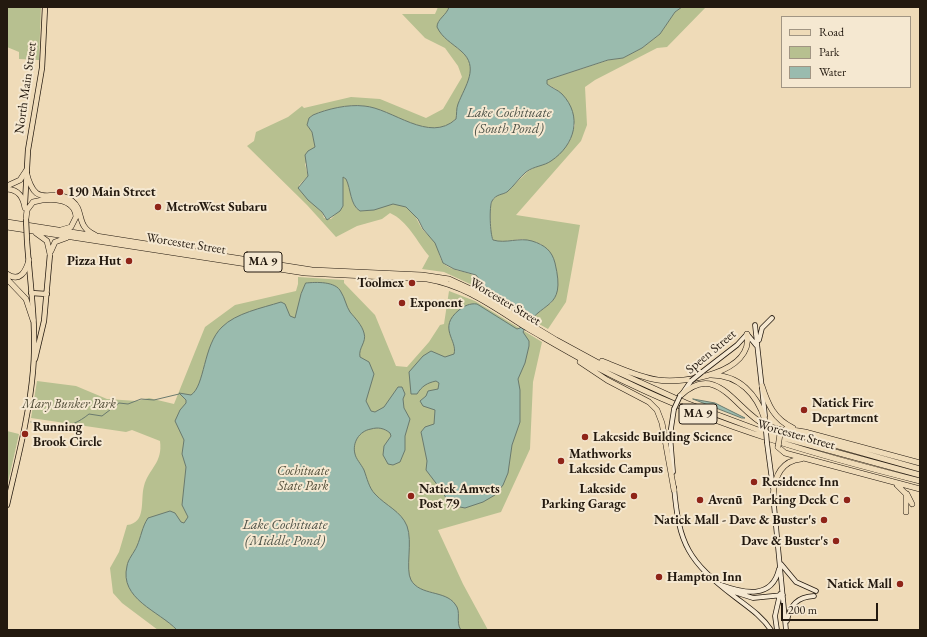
<!DOCTYPE html>
<meta charset="utf-8">
<style>
body{margin:0}
#map{position:relative;width:927px;height:637px;overflow:hidden;background:#efdbb8;font-family:"EB Garamond",serif}
canvas{display:block}
.frame{position:absolute;inset:0;border:8px solid #23190f;pointer-events:none}
.legend{position:absolute;left:781px;top:16px;width:130px;height:72px;box-sizing:border-box;background:#f5e8d1;border:1px solid #a19583;margin:0;padding:5px 7px;list-style:none;font-size:12px;color:#23190f}
.legend li{display:flex;align-items:center;gap:8px;height:20px}
.legend b{width:20px;border:1px solid #a19583}
.scale{position:absolute;left:781px;top:603px;width:97px;height:18px;box-sizing:border-box;border:2px solid #23190f;border-top:0;padding-left:5px;font-size:12px;line-height:14px;white-space:nowrap;color:#23190f;-webkit-text-stroke:3px #f5e8d1;paint-order:stroke}
</style>
<div id="map">
<canvas width="927" height="637"></canvas>
<div class="frame"></div>
<ul class="legend">
<li><b style="height:5px;background:#efdbb8"></b>Road</li>
<li><b style="height:11px;background:#b7c090"></b>Park</li>
<li><b style="height:11px;background:#9abbae"></b>Water</li>
</ul>
<div class="scale">200 m</div>
</div>
<script>
const g = document.querySelector('canvas').getContext('2d');
g.lineJoin = 'round';
function paint(path, color) { g.fillStyle = color; g.fill(path, 'evenodd'); }
function stroke(path, color, width, dash) { g.strokeStyle = color; g.lineWidth = width; g.lineCap = dash ? 'butt' : 'round'; g.setLineDash(dash || []); g.stroke(path); }
function write(font, color, halo, rows, align = 'center') {
  g.font = font + ' "EB Garamond",serif'; g.lineWidth = 4; g.setLineDash([]); g.textBaseline = 'middle'; g.strokeStyle = halo; g.fillStyle = color; for (const [text, x, y, turn = 0] of rows) {
    g.save(); g.translate(x, y); g.rotate((+turn || 0) * Math.PI / 180); g.textAlign = isNaN(turn) ? turn : align; if (halo) g.strokeText(text, 0, 0); g.fillText(text, 0, 0); g.restore();
  }
}
const green = new Path2D(`
 M7,7H41L39,60L19,59V52L7,47Z
 M438,7H449L447,14L438,22C444,40 446,38 460,50C481,67 466,86 459,104C457,109 457,114 456,119C429,144 392,109 364,106C348,104 327,109 313,115L309,118L307,125L312,132L316,147L305,164L308,176L299,185V189L322,212L324,218L331,219L343,206V177L346,179C351,189 350,205 360,211C375,212 388,200 402,205C416,211 416,220 423,230C427,235 433,239 436,244C439,250 439,259 444,264C459,276 475,267 484,288L483,290L444,272L422,269L429,256C417,242 408,221 390,213L382,219L357,226L336,237L307,205L247,146L254,141L256,132L288,117L302,106L304,108L351,97L380,99L426,118L443,109L462,77L458,66L445,48L425,38L402,14H435Z
 M682,7H706L667,47L657,48L595,80L585,87L587,125L581,141L516,215L580,225L566,302L548,329L530,319L552,302L556,271L555,264L541,244L522,239L499,242L493,240L491,235L490,209L492,201L497,195L506,193L527,172L540,164L547,163L569,142L575,125L556,89L547,84V80L609,60L623,58L642,48L660,34L675,12Z
 M298,277L344,280V283L375,315L396,366L407,367L429,342L440,325L444,324L449,291L475,301L542,342L533,382L530,449L501,512L438,530L463,584L488,630H158L122,603L113,593L110,568L119,552L127,525C147,523 140,500 144,486C149,468 163,463 160,441L132,430L126,432L31,418L37,381L76,386L107,399L137,401L149,398L174,404L205,327L235,305L296,291L298,284Z
 M7,431L19,434L7,487Z`);
const water = new Path2D(`
 M449,7H682L675,12L660,34L642,48L623,58L608,60L547,80V84C552,88 558,90 562,94C583,116 575,145 551,161C544,166 534,166 526,172C519,178 514,186 507,192C502,195 496,194 492,201C489,206 490,234 493,240C506,244 519,237 532,241C545,245 552,251 555,263C567,313 540,298 523,332L529,341V346L525,363L518,379L520,390V422L512,445L508,473L503,485L495,495L483,502L465,508L450,505L442,491L426,470L427,461L421,432L425,427L434,424L435,410L423,406L420,401L426,396L428,391L438,389L439,383L436,381C427,383 422,386 417,394H411L409,372L423,356L431,351L445,357L454,354C458,340 437,328 459,310C464,306 470,303 477,304L517,329L520,328L527,315L487,290L476,275L454,269L443,263L435,243L423,229L418,219L406,207L393,204L374,210L360,211C350,205 351,189 346,179L343,177V206L340,211L327,220L322,212L308,200L298,188L308,176L305,155L308,151L315,147L312,132L307,125L309,118L313,115C327,109 348,104 364,106C392,108 429,144 456,119C457,114 456,109 458,104C465,86 480,67 461,51C452,43 442,38 437,27C437,19 447,15 449,7Z
 M306,283C316,282 336,281 341,292C345,298 346,306 350,312C355,318 362,325 364,333C367,342 358,348 360,357L369,362L374,374L366,401L371,411L375,412L384,407L398,387H402L405,394L403,399L404,408L410,419L405,436V450L400,462L393,465L388,464L383,455L384,446L391,436L390,433C384,428 378,427 371,429C359,431 352,443 355,454C356,459 361,464 364,470C367,478 369,488 375,494C386,506 401,511 407,526C413,542 405,569 411,580C420,596 445,590 455,604C462,612 455,622 461,630H177C159,611 119,599 127,566C128,559 134,553 137,546C141,537 142,527 148,518L170,511L175,513L181,522L184,523L188,517L182,505L186,467L182,454L184,440L175,421L180,410L186,403V400L179,393L191,395C205,386 203,345 222,327C236,313 262,308 281,302L285,304L290,316L295,318L301,294Z
 M693,399L715,403L745,418H742Z`);
const stream = new Path2D(`
 M31,422C55,427 68,431 89,414L102,416L119,403L128,404L141,399L154,400L179,394`);
const secondary = new Path2D(`
 M755,325L765,416
 M759,340L762,328L772,318
 M702,372L737,345L747,334L756,345
 M682,394L691,381
 M767,443L773,488
 M673,472L670,435L674,409
 M674,487C679,545 688,561 735,597C748,607 762,616 771,630
 M773,495L786,630
 M781,564L796,582L816,591
 M721,585C743,593 772,600 779,569
 M731,591L753,598L783,595
 M787,621C790,605 797,597 814,596
 M777,630L775,616L780,594`);
const primary = new Path2D(`
 M25,203L28,150L42,68L45,7
 M31,293L47,294
 M35,359L44,321L50,254
 M7,505C17,461 29,417 33,371C37,328 30,284 27,241`);
const trunk = new Path2D(`
 M26,171C36,213 51,185 72,201C85,211 75,226 95,235
 M7,186L20,180L26,171
 M7,189C19,190 23,197 25,208
 M26,219L27,210L33,202C49,198 75,197 76,217L71,227L61,230
 M7,222L312,270L422,275L449,279L475,291L556,340L602,365L686,403L769,434L920,475
 M7,227L305,273L427,279C465,285 495,308 527,328C560,347 593,367 628,383C721,428 820,456 920,481
 M36,233L47,241L50,254
 M51,251L55,242L66,238
 M7,274C20,283 26,271 29,260
 M7,279L26,299L33,320
 M602,361C620,368 638,377 658,380C684,384 754,373 747,334
 M580,362L607,380L649,402L657,410L662,423L674,490
 M711,375C739,375 757,394 765,420
 M762,386C768,405 774,419 793,428
 M680,396C718,360 736,412 767,426L920,469
 M786,429L805,432L920,463
 M778,447L785,453L920,489
 M897,485L906,494V512
 M907,494L912,504
 M773,497C774,478 780,461 801,459`);
const secondaryBridge = new Path2D(`
 M691,381L702,372
 M674,409L680,396
 M765,420L767,443`);
const primaryBridge = new Path2D(`
 M26,219L27,241`);
const trunkBridge = new Path2D(`
 M778,447L780,434L786,429`);
const markers = [
 [60,192,4,"#8f2418"],
 [158,207,4,"#8f2418"],
 [129,261,4,"#8f2418"],
 [412,283,4,"#8f2418"],
 [402,303,4,"#8f2418"],
 [804,410,4,"#8f2418"],
 [25,434,4,"#8f2418"],
 [585,437,4,"#8f2418"],
 [561,461,4,"#8f2418"],
 [754,482,4,"#8f2418"],
 [411,496,4,"#8f2418"],
 [634,496,4,"#8f2418"],
 [700,500,4,"#8f2418"],
 [847,500,4,"#8f2418"],
 [824,520,4,"#8f2418"],
 [836,541,4,"#8f2418"],
 [659,577,4,"#8f2418"],
 [900,584,4,"#8f2418"]
];
const shields = [
 [263,262,38],
 [698,414,38]
];
const shieldNames = [
 ["MA 9",263,262],
 ["MA 9",698,414]
];
const streetNames = [
 ["North Main Street",26,88,-82],
 ["Worcester Street",186,244,9],
 ["Worcester Street",505,302,31],
 ["Speen Street",711,352,-40],
 ["Worcester Street",796,435,16]
];
const poiNames = [
 ["190 Main Street",68,192],
 ["MetroWest Subaru",166,207],
 ["Pizza Hut",121,261,"right"],
 ["Toolmex",404,283,"right"],
 ["Exponent",410,303],
 ["Natick Fire",812,403],
 ["Department",812,418],
 ["Running",33,427],
 ["Brook Circle",33,442],
 ["Lakeside Building Science",593,437],
 ["Mathworks",569,454],
 ["Lakeside Campus",569,469],
 ["Residence Inn",762,482],
 ["Natick Amvets",419,489],
 ["Post 79",419,504],
 ["Lakeside",626,489,"right"],
 ["Parking Garage",626,504,"right"],
 ["Avenū",708,500],
 ["Parking Deck C",839,500,"right"],
 ["Natick Mall - Dave & Buster's",816,520,"right"],
 ["Dave & Buster's",828,541,"right"],
 ["Hampton Inn",667,577],
 ["Natick Mall",892,584,"right"]
];
const parkNames = [
 ["Mary Bunker Park",69,404],
 ["Cochituate",303,471],
 ["State Park",303,486]
];
const waterNames = [
 ["Lake Cochituate",509,113],
 ["(South Pond)",509,129],
 ["Lake Cochituate",285,525],
 ["(Middle Pond)",285,541]
];
paint(green, '#b7c090');
paint(water, '#9abbae');
stroke(water, '#6a7a6e', 1);
stroke(stream, '#6a7a6e', 1);
stroke(secondary, '#23190f', 5.5);
stroke(primary, '#23190f', 6);
stroke(trunk, '#23190f', 6);
stroke(secondary, '#f5e8d1', 4);
stroke(primary, '#efdbb8', 4.5);
stroke(trunk, '#efdbb8', 5);
stroke(secondaryBridge, '#23190f', 5.5, []);
stroke(primaryBridge, '#23190f', 6, []);
stroke(trunkBridge, '#23190f', 6, []);
stroke(secondaryBridge, '#f5e8d1', 4);
stroke(primaryBridge, '#efdbb8', 4.5);
stroke(trunkBridge, '#efdbb8', 5);
for (const [x, y, r, color] of markers) { const dot = new Path2D(); dot.arc(x, y, r, 0, 2 * Math.PI); g.fillStyle = color; g.fill(dot); stroke(dot, '#f5e8d1', 1.5); }
for (const [x, y, w] of shields) { const box = new Path2D(); box.roundRect(x - w / 2, y - 10, w, 20, 3); g.fillStyle = '#f5e8d1'; g.fill(box); stroke(box, '#23190f', 1); }
write('bold 12px', '#23190f', null, shieldNames);
write('13px', '#23190f', '#f5e8d1', streetNames);
write('bold 13px', '#23190f', '#f5e8d1', poiNames, 'left');
write('italic 13px', '#4f4b36', '#f5e8d1', parkNames);
write('italic 14px', '#4d5247', '#f5e8d1', waterNames);
</script>
